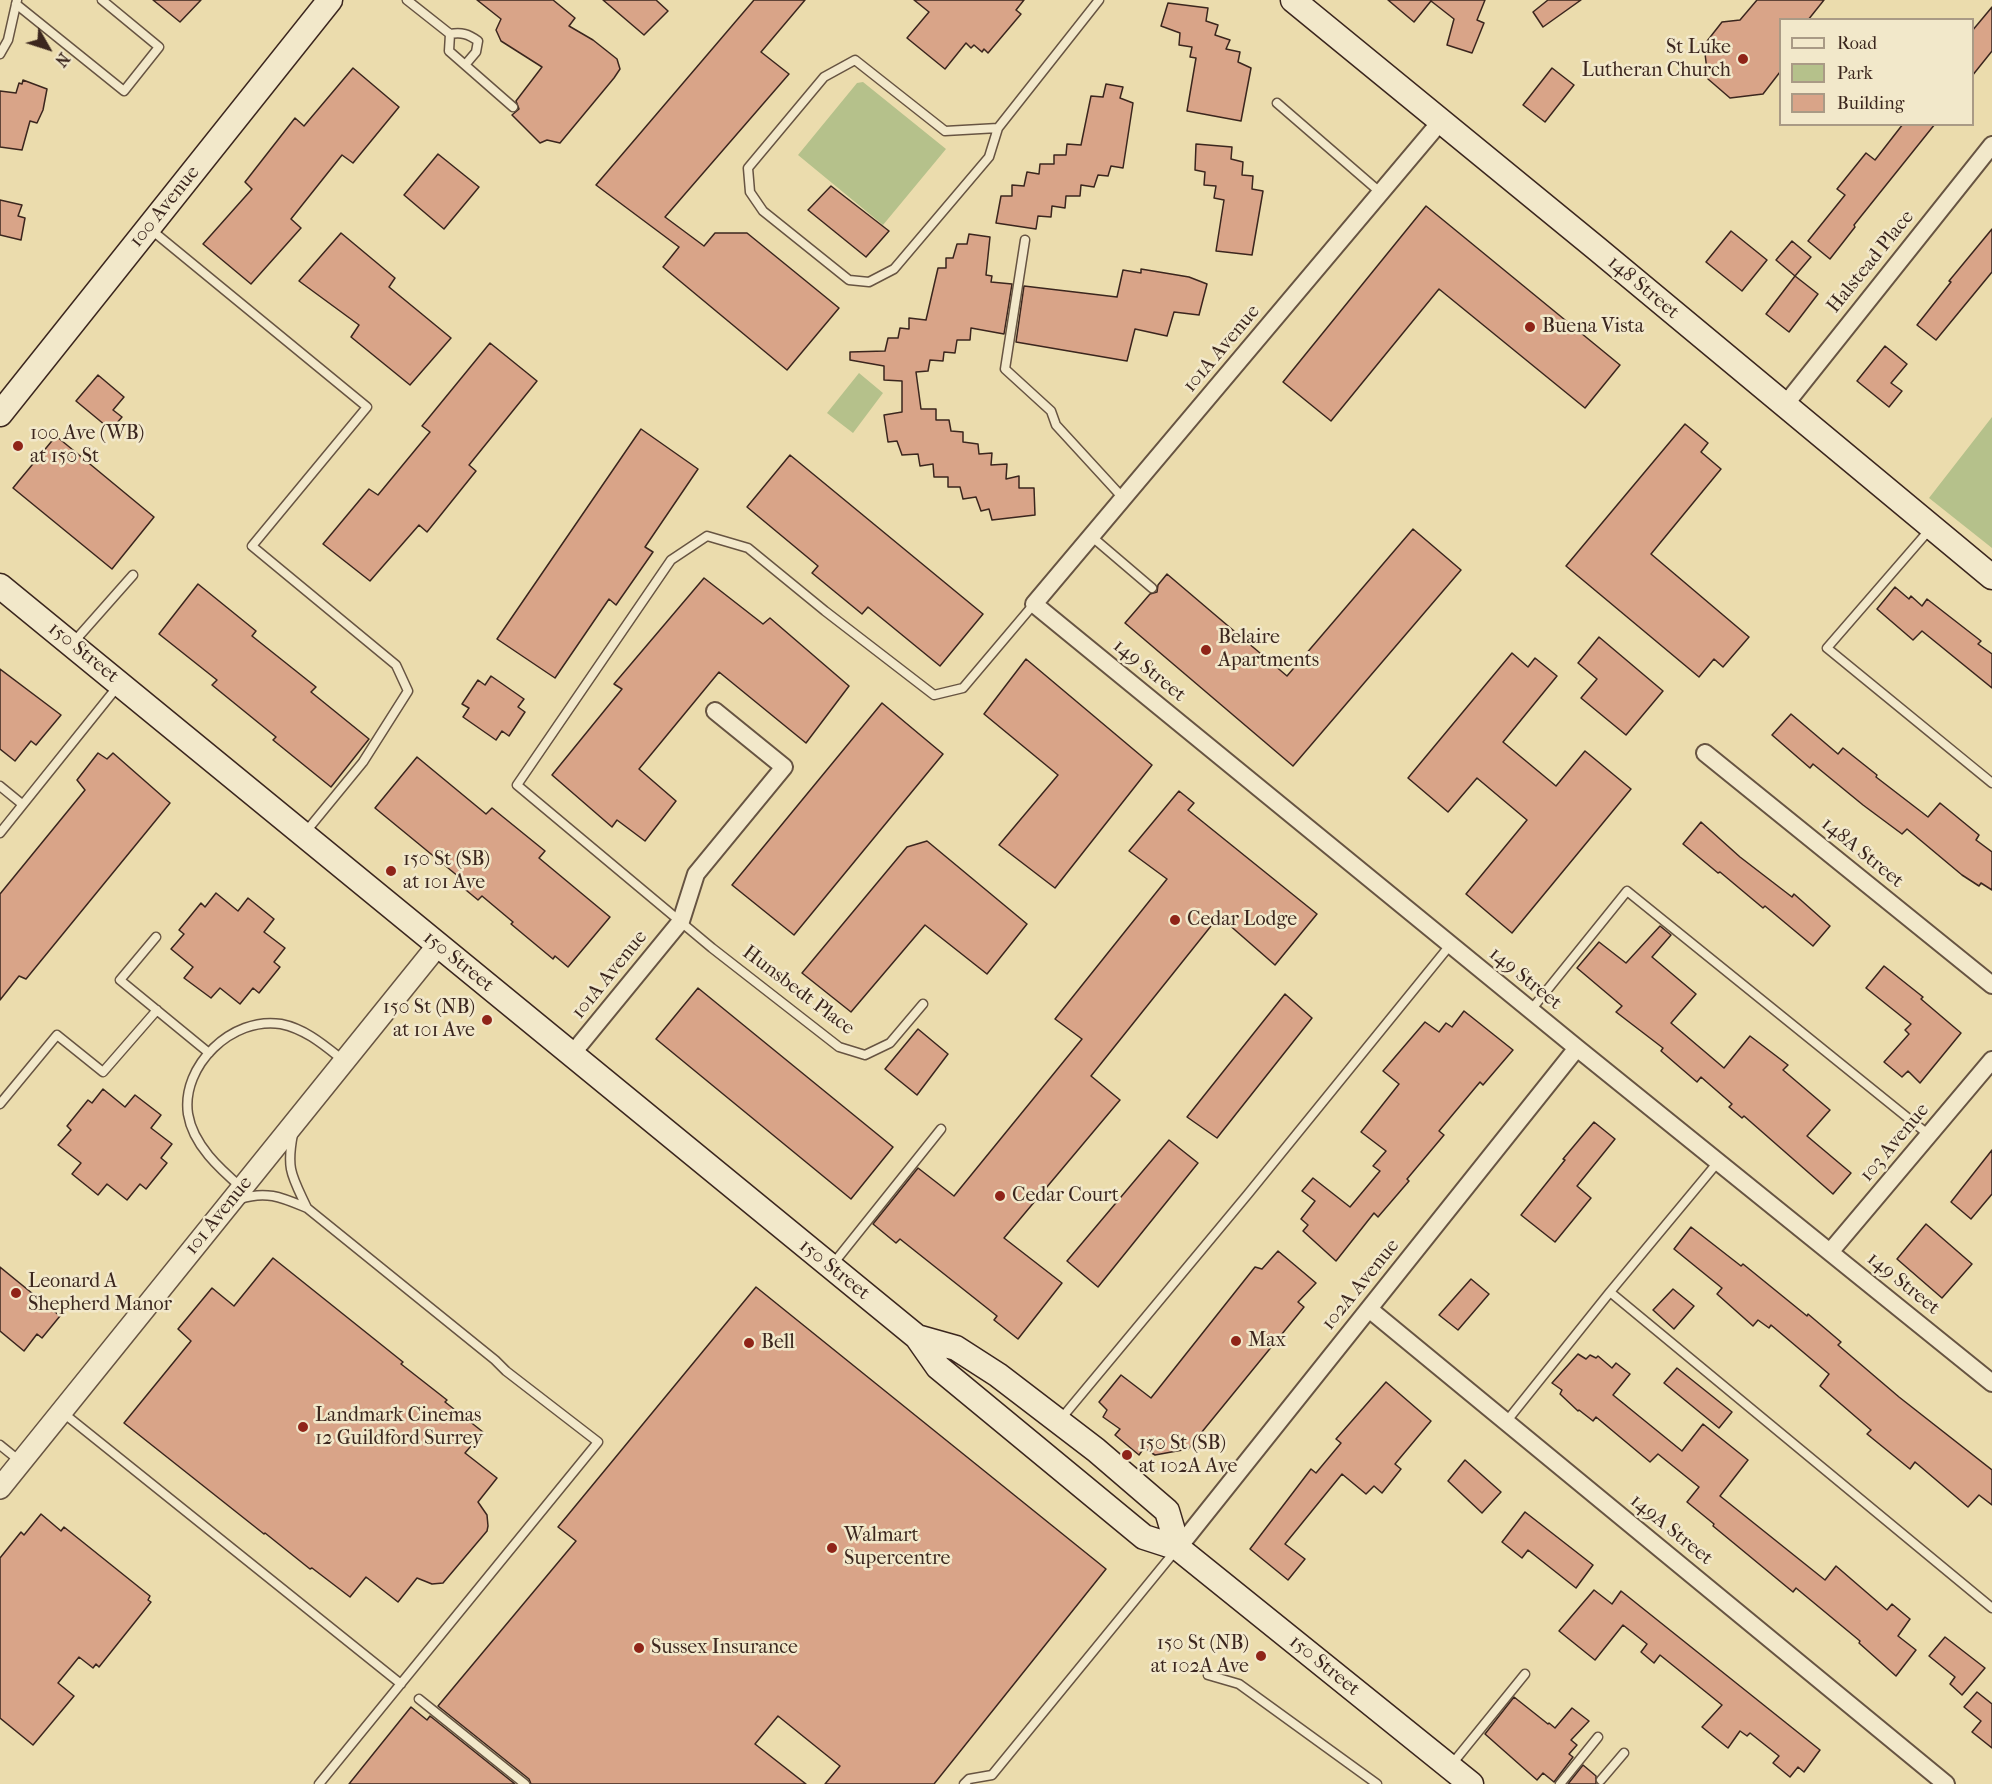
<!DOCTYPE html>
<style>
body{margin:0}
#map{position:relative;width:1992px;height:1784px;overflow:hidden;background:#ebdcad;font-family:"IM FELL French Canon",serif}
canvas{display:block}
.legend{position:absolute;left:1779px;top:18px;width:195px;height:108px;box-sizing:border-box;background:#f2e8ca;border:2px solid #a99a85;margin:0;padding:8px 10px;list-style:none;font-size:18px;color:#3b261e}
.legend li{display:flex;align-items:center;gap:12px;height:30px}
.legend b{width:30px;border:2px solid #a99a85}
.north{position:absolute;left:18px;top:18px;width:60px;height:60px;-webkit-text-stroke:4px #f2e8ca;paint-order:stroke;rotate:129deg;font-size:16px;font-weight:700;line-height:24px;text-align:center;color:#3b261e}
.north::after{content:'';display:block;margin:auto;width:21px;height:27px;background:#3b261e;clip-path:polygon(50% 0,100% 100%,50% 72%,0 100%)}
</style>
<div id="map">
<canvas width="1992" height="1784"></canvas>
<ul class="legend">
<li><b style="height:8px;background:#f2e8ca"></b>Road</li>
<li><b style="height:16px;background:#b5c18b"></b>Park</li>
<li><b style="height:16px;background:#d9a488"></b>Building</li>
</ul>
<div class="north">N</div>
</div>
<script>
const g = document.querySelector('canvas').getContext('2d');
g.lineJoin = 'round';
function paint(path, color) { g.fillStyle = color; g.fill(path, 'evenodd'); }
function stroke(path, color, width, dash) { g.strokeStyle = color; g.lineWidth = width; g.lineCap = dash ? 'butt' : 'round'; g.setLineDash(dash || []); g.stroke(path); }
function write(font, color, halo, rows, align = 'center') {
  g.font = font + ' "IM FELL French Canon",serif'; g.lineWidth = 5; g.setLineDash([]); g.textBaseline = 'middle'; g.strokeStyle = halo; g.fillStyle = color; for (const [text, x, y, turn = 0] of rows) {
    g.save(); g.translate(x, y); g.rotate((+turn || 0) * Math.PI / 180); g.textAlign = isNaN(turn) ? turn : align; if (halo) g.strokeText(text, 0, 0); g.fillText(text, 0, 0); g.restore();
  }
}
const green = new Path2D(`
 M863,82L946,149L883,225L798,155L857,83Z
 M859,373L883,393L853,433L827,413Z
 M1992,417V548L1929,498Z`);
const building = new Path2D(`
 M153,0H201L180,22Z
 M477,0H553L575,18L569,26L593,40L617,59L620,69L614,78L560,143L547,140L540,143L512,115L519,109L516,101L542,67L501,41L496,30L501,19Z
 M603,0H656L668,11L644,35Z
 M754,0H805L761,52L789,74L665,217L704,246L715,233H747L839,308L787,370L663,267L679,247L596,185Z
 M914,0H1024L1016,10L1021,14L988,53L984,49L982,52L974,45L971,48L966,43L945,69L907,38L929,12Z
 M1388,0H1485L1477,20L1484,23L1472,53L1447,45L1454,19L1431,1L1414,22Z
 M1548,0H1581L1543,27L1533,12Z
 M1757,0H1824L1808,20H1780V72L1763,94L1730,98L1708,79L1704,45L1722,22L1740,20Z
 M1168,3L1208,8L1206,21L1218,25L1215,35L1230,40L1226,49L1240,52L1238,62L1251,68L1241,121L1187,111L1196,58L1190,57L1192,47L1179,45L1180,33L1161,26Z
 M1992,7V51L1972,76V31Z
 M353,68L399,107L353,163L342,155L291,219L301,228L251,284L203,244L252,189L245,182L295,118L304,126Z
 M1552,68L1574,85L1545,122L1523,105Z
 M23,80L47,89L43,110L37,123L30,121L22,150L0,147V91L16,93L19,83L22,84Z
 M1106,84L1123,87L1120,98L1133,103L1123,168L1111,166L1108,176L1098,175L1094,187L1081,185L1080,196H1066L1065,208L1052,206L1051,217L1038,216L1036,229L996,223L1001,196H1012V185L1024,186L1027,172L1039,174L1040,164H1054V155H1066L1067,144L1081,145L1091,96L1103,97Z
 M1903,124H1935L1854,225L1855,227L1830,259L1808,241L1845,195L1837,189L1866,153L1875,160Z
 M1196,144L1232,147L1231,159L1243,162L1242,175L1253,176L1252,189L1263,191L1252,255L1216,251L1224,200L1214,198L1216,186L1204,185L1205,172L1195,170Z
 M438,154L479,187L444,229L404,195Z
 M831,186L889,231L866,257L808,210Z
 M0,200L22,205L18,216L25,218L21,240L0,235Z
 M1426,206L1620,365L1585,408L1439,289L1331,421L1283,382Z
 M1992,229V272L1936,340L1917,325L1951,282L1949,281Z
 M1731,231L1767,260L1742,291L1706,262Z
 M341,233L395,278L389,287L451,338L410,385L351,337L359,325L299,281Z
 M969,234L990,237L986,275L992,276L991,282L1012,284L1004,334L971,328L970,340H957L955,353L944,352L943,361L930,360L928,371L916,372L921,409H936V420H949L951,431L963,432V442L978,444L979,454L992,453L991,465L1007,464L1006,479L1019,476V488H1034L1035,515L992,520L989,509L981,511L976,497L963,499L960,487H948V477H934L933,464L920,466L918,454L902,455L897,441L888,442L884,415L902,412V381L884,380V366L850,360V352L885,351L888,338H898L900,328L909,329V318L926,320L938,268H946V258H953L957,244H967Z
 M1792,241L1811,257L1795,276L1776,260Z
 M1141,269L1189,277L1207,284L1199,315L1174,312L1167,336L1135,329L1127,361L1016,342L1024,286L1117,297L1123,270L1141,273Z
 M1795,276L1818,294L1789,332L1766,314Z
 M490,343L537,381L469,465L476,471L427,532L419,525L370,581L323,544L369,489L378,495L430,432L422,426Z
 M1885,346L1907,364L1891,383L1902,391L1889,407L1857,381Z
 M98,375L124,397L113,410L122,417L111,430L76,401Z
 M1685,424L1708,443L1701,452L1721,469L1651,554L1749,637L1723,667L1714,659L1699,677L1566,566Z
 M641,429L698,469L645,547L653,552L616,605L609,599L555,678L497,639Z
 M56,436L154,517L112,569L13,488Z
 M790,455L983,614L940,666L868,607L862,614L812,573L818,566L747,507Z
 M1413,529L1461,570L1293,766L1125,623L1150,594L1157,592L1158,585L1167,574L1287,676Z
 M704,578L763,624L770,618L849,686L806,743L719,672L639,769L676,801L645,841L617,820L612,827L552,775L622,689L614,684Z
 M198,584L256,631L252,636L316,687L311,692L369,739L331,787L273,740L276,737L212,685L217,680L159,634Z
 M1895,587L1909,599L1911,596L1922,606L1927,599L1981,641L1978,644L1992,654V688L1922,631L1913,640L1877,609Z
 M1599,637L1663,691L1626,735L1581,698L1597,679L1578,663Z
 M1512,653L1528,667L1535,658L1557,676L1503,742L1556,786L1585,751L1631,789L1512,933L1466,894L1527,820L1477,778L1448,812L1408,778Z
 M1026,659L1152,765L1055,888L999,845L1058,775L984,714Z
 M0,669L61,715L36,745L31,741L15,761L0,749Z
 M491,676L524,699L518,707L525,712L509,736L502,731L496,740L463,717L469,708L462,704L478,680L485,685Z
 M882,703L943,754L794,935L732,885Z
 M1791,714L1838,754L1843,748L1877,775L1876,777L1928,817L1940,803L1979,835L1976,840L1992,852V890L1981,883L1979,886L1962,875L1907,829L1902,834L1863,805L1813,764L1810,768L1772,735Z
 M98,753L107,759L113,753L170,803L26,979L19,976L0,1000V894L85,790L77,780Z
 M417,757L486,814L492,808L545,851L539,858L610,917L568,967L555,956L553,959L511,924L513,922L482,896L478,900L455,881L459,877L375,808Z
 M1179,791L1194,803L1188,810L1317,914L1275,965L1219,916L1091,1076L1120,1100L1004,1238L1062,1283L1018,1339L994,1320L997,1316L900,1239L896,1243L873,1224L918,1168L954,1196L1082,1039L1055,1019L1167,879L1129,851Z
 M1701,822L1740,857L1792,897L1794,894L1830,926L1813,946L1765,906L1763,908L1720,872L1718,873L1683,844Z
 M927,841L1027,924L987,974L925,925L851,1012L802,973L907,847Z
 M216,893L238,911L248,898L274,919L264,932L285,948L274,962L280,967L259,993L253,988L240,1004L220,988L211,998L184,978L193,967L171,949L184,934L179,930L201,903L205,907Z
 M1660,926L1671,935L1652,957L1696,994L1671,1023L1724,1068L1750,1036L1788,1065L1783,1070L1830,1110L1807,1136L1851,1173L1833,1194L1744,1116L1742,1118L1729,1107L1732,1104L1701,1077L1697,1082L1661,1051L1663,1048L1616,1012L1622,1006L1577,968L1599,942L1626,963Z
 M1884,966L1923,997L1921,999L1961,1033L1920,1083L1908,1071L1902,1077L1884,1062L1909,1034L1905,1030L1911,1024L1866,988Z
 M698,988L893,1147L851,1199L656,1039Z
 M1285,994L1312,1018L1217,1138L1187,1117Z
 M1464,1011L1513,1050L1483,1085L1480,1082L1439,1131L1444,1135L1407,1179L1409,1181L1378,1217L1374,1213L1336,1261L1303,1231L1308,1225L1301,1219L1315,1201L1302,1191L1313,1178L1350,1207L1380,1171L1373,1166L1386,1151L1361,1132L1399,1084L1383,1071L1425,1022L1439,1032L1446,1023L1452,1027Z
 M918,1029L948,1054L917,1095L885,1069Z
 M103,1089L125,1107L135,1095L161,1115L151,1128L172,1144L161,1158L167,1163L146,1189L140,1184L127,1200L107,1184L98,1195L72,1174L81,1163L58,1145L71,1130L67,1126L88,1100L92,1103Z
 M1594,1122L1615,1139L1577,1186L1591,1198L1555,1242L1521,1215L1565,1160L1563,1159Z
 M1169,1140L1198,1163L1098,1287L1067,1261Z
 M1992,1150V1194L1971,1219L1951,1202Z
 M1926,1224L1972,1264L1942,1298L1897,1259Z
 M1691,1227L1741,1266L1743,1264L1807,1316L1808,1314L1841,1342L1838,1345L1899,1397L1992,1470V1505L1979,1495L1968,1507L1915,1462L1910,1469L1867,1434L1871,1430L1820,1386L1829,1374L1771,1325L1769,1328L1758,1320L1753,1326L1717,1294L1722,1288L1674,1249Z
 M1278,1251L1316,1283L1298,1302L1304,1307L1188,1449L1155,1455L1144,1448L1139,1455L1115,1435L1120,1429L1103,1417L1107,1410L1099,1402L1121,1375L1151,1398L1255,1267L1262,1269Z
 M273,1258L403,1362L401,1364L447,1400L445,1402L483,1432L465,1453L497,1478L478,1502L487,1515L488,1526L487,1531L443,1583L432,1584L417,1578L398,1602L366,1577L350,1597L312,1568L310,1569L265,1533L264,1534L124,1423L191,1341L178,1329L212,1288L234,1306Z
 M0,1267L60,1316L42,1338L37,1334L24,1351L0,1331Z
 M1471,1279L1489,1294L1458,1330L1439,1315Z
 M756,1287L1106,1569L934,1784H825L840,1766L778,1716L755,1744L806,1784H531L529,1779L438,1706L576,1541L558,1527Z
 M1673,1289L1694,1306L1674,1329L1653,1310Z
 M1578,1354L1586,1359L1590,1355L1596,1358L1598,1356L1612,1368L1616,1363L1630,1374L1613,1395L1682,1451L1703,1424L1748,1460L1720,1496L1825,1580L1836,1566L1887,1610L1892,1604L1910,1619L1898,1636L1916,1650L1896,1676L1859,1643L1860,1641L1796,1588L1793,1592L1713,1526L1714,1524L1687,1502L1699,1487L1658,1454L1650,1462L1596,1417L1593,1421L1579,1410L1578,1411L1560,1394L1562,1390L1552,1383Z
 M1677,1368L1732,1412L1719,1428L1664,1383Z
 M1386,1382L1431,1421L1395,1464L1401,1469L1382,1493L1374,1486L1366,1494L1342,1474L1285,1544L1305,1559L1288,1580L1250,1549L1311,1469L1316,1473L1341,1443L1336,1439Z
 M1465,1460L1501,1492L1482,1513L1448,1481Z
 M1525,1512L1593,1565L1576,1588L1528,1550L1522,1558L1502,1542Z
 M41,1514L61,1531L64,1527L150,1596L148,1600L151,1602L99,1667L96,1664L93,1668L79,1657L58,1683L74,1696L33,1745L0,1718V1558L21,1532L24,1535Z
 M1594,1590L1612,1604L1621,1591L1820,1750L1804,1772L1798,1767L1790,1777L1773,1763L1779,1756L1750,1733L1747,1736L1740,1731L1728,1748L1702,1727L1722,1705L1660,1655L1654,1663L1641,1652L1647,1644L1623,1625L1595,1660L1559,1631Z
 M1945,1637L1985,1668L1962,1695L1950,1684L1955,1677L1929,1656Z
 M1977,1692L1992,1704V1748L1972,1732L1981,1721L1964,1707Z
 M1514,1697L1548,1724L1549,1723L1555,1728L1572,1708L1589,1721L1571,1740L1577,1745L1569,1754L1573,1757L1554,1782L1543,1773L1537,1780L1485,1734Z
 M411,1707L427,1720L430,1716L515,1784H349Z
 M1583,1765L1596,1776V1784H1568Z`);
const service = new Path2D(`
 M407,0L450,34L449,51L513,107
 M16,4L124,91L159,47L102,0
 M450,34C462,32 468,34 478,41L476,52L465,65
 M0,54L8,40L17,0
 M1277,103L1381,193
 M998,128L945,131L855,60L824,77L748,168L750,192L763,211L849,280L869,282L894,269L989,157L998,128L1099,0
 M149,228L367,407L252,546L396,665L408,691L363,762L304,834
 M1025,240L1005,369L1051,411L1056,425L1123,498
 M1931,528L1827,648L1992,783
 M1091,536L1152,588
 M72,644L133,575
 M0,786L22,804
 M0,833L118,686
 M156,937L120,980L209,1053
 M923,1004L890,1043L865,1055L839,1047L712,948L517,785L671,560L707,536L748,548L825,611L934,695L963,688L1034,604
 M1531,1010L1627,891L1929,1135
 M0,1104L57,1035L103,1072L157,1010
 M293,1134C286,1170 292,1176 307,1208
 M1718,1162L1610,1292L1992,1608
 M242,1188C220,1169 193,1145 188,1114C181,1066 232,1016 281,1024C306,1029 325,1046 344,1061
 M240,1199C267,1190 283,1198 307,1208L495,1360L506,1371L598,1442L319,1784
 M833,1264L941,1129
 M62,1412L401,1684
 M1060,1420L1248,1194L1451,944
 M1506,1422L1610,1292
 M0,1445L21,1462
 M1208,1675L1239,1684L1377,1784
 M419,1699L525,1784
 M1452,1764L1525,1674
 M1601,1780L1624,1753
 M964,1784L969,1779L992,1775L1176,1550
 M1560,1784L1598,1737`);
const minor = new Path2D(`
 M1441,121L1034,604L1577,1048L1992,1383
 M1784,406L1992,145
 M1705,753L1992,985
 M572,1054L681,921L696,874L784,767L715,711
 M1830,1252L1992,1060
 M1369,1309L1946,1784
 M1178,1548L1577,1048`);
const tertiary = new Path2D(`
 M0,1488L438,945`);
const secondary = new Path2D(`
 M1293,0L1596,248L1992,577
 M0,414L330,0
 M0,586L917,1337L938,1367L1144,1537L1178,1548L1471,1784
 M917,1337L956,1348L998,1375L1096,1450L1167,1511L1178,1548`);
const markers = [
 [1743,59,6,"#8f2418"],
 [1530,327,6,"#8f2418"],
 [18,446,6,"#8f2418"],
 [1206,650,6,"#8f2418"],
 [391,871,6,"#8f2418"],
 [1175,920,6,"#8f2418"],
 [487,1020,6,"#8f2418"],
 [1000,1196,6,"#8f2418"],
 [16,1293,6,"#8f2418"],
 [1236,1341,6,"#8f2418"],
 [749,1343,6,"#8f2418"],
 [303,1427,6,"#8f2418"],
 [1127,1455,6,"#8f2418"],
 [832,1548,6,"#8f2418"],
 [639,1648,6,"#8f2418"],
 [1261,1656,6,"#8f2418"]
];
const poiNames = [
 ["St Luke",1731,48,"right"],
 ["Lutheran Church",1731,71,"right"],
 ["Buena Vista",1542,327],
 ["100 Ave (WB)",30,434],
 ["at 150 St",30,457],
 ["Belaire",1218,638],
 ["Apartments",1218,661],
 ["150 St (SB)",403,860],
 ["at 101 Ave",403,883],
 ["Cedar Lodge",1187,920],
 ["150 St (NB)",475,1008,"right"],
 ["at 101 Ave",475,1031,"right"],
 ["Cedar Court",1012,1196],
 ["Leonard A",28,1282],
 ["Shepherd Manor",28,1305],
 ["Max",1248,1341],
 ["Bell",761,1343],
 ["Landmark Cinemas",315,1416],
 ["12 Guildford Surrey",315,1439],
 ["150 St (SB)",1139,1444],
 ["at 102A Ave",1139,1467],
 ["Walmart",844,1536],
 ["Supercentre",844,1559],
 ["150 St (NB)",1249,1644,"right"],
 ["at 102A Ave",1249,1667,"right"],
 ["Sussex Insurance",651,1648]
];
const streetNames = [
 ["100 Avenue",165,207,-51],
 ["Halstead Place",1871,262,-51],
 ["148 Street",1643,288,40],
 ["101A Avenue",1222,349,-50],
 ["150 Street",83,653,39],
 ["149 Street",1149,671,39],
 ["148A Street",1862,853,39],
 ["150 Street",458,962,39],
 ["101A Avenue",610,975,-51],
 ["149 Street",1525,979,39],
 ["Hunsbedt Place",798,991,37],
 ["103 Avenue",1895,1143,-50],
 ["101 Avenue",219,1216,-51],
 ["150 Street",834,1270,39],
 ["149 Street",1903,1284,39],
 ["102A Avenue",1361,1285,-51],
 ["149A Street",1671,1530,39],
 ["150 Street",1324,1666,39]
];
paint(green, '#b5c18b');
paint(building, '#d9a488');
stroke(building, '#3b261e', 1.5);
stroke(service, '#675442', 11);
stroke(minor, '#675442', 20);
stroke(tertiary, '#675442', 24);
stroke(secondary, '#3b261e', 27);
stroke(service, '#f2e8ca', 8);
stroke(minor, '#f2e8ca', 16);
stroke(tertiary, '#f2e8ca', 21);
stroke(secondary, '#f2e8ca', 24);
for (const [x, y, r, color] of markers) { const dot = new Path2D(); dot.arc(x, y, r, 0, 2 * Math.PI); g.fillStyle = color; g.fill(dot); stroke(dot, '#f2e8ca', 2); }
write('20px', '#3b261e', '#f2e8ca', poiNames, 'left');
write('20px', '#3b261e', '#f2e8ca', streetNames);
</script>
